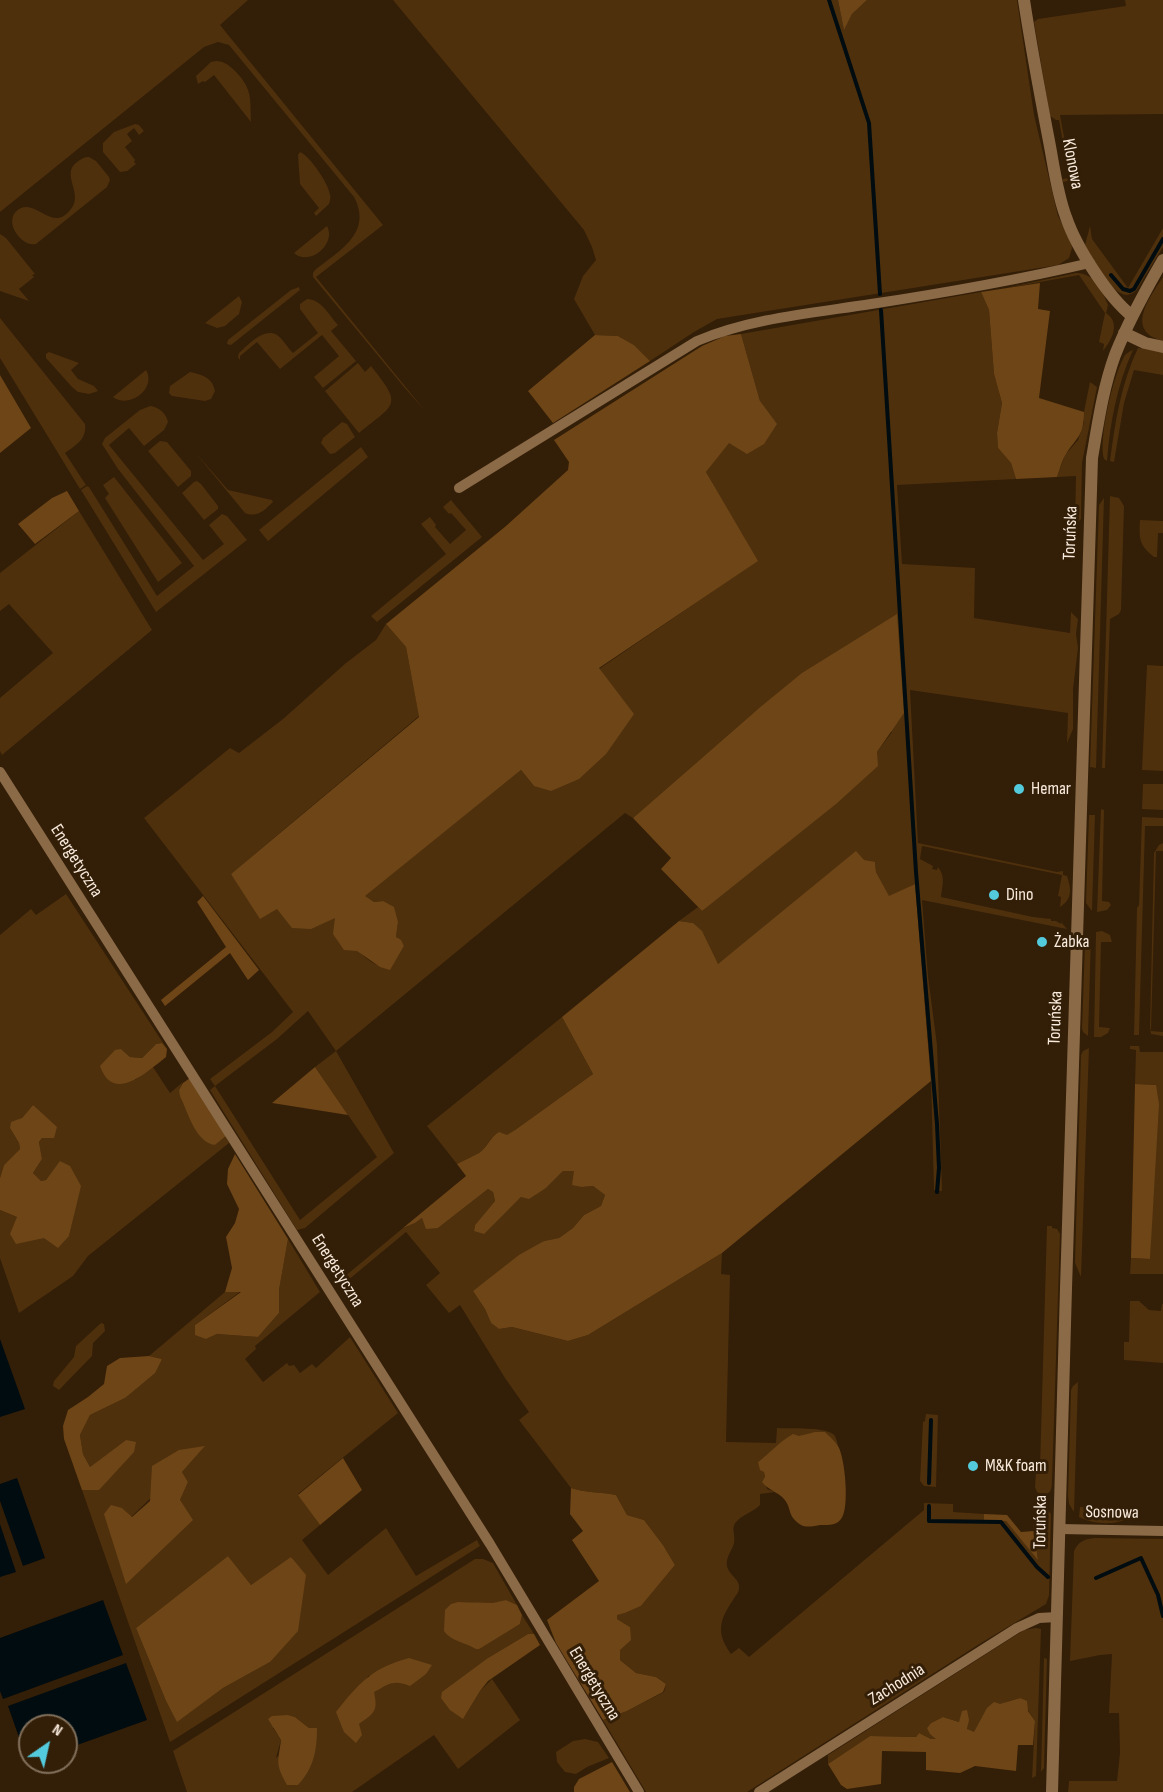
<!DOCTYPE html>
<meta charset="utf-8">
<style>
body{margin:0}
#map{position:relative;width:1163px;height:1792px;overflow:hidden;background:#331e07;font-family:"Sofia Sans Condensed",sans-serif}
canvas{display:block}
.north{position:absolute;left:18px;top:1714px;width:60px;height:60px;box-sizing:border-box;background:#331e07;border:2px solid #82705c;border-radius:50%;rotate:34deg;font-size:16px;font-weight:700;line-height:24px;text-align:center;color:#f8eadc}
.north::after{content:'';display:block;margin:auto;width:21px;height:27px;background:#54cadd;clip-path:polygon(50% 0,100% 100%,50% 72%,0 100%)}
</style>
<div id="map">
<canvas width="1163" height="1792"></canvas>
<div class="north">N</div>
</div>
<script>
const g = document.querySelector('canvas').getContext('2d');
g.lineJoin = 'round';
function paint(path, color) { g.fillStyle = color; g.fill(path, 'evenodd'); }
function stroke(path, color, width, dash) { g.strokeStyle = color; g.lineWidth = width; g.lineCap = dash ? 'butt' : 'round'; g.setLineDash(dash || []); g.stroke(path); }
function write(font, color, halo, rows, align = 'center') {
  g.font = font + ' "Sofia Sans Condensed",sans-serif'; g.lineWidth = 6; g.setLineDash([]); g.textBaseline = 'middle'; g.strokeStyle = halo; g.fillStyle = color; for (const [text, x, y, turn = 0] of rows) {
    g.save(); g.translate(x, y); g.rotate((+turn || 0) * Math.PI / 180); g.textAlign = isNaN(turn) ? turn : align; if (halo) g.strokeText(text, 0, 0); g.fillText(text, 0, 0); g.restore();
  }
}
const green = new Path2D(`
 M0,0H248L220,25L383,225L316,277L426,412L404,387L313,277V273L315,270C339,251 373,233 354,197L229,45L218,42L204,47L0,212Z
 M393,0H838L844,29L852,14L867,0H1017L1034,115L1058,216L1071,241L1072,248L1069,258L1058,265L717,319L694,332L650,361L634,345L618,336L595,335L574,299L583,276L596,260L592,247L584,230Z
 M1125,0H1163V114L1060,115L1072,180L1063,182V179L1069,178V175L1059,120H1056L1050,116L1034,22L1038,19L1126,6Z
 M216,61C225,61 230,66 236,72C253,90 250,99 251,122L214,75L205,82L203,81L198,84L196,76L211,62Z
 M135,124L139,125L144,131L139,135L134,128L127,134L132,141L125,147L135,160L134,162L136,164L127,171L120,172L103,152V143L114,132Z
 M300,152C310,156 329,184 330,195C331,199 330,200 329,204L316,216L314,213L319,208L300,184L298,155Z
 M89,157L96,161L109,177L110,180L107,187L36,244C21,248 0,218 21,208C38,201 53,233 71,209C84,193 60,175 77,162C81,159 84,157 89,157Z
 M327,226C337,244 309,267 294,253Z
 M1090,226L1092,239L1128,288L1163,228V247L1136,291C1133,293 1131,294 1127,295C1111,295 1092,257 1085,245Z
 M0,234L6,238L35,274L32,275L34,277L19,289L29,301L0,291Z
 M1076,273C1095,273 1102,290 1108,305L1106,313C1121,323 1112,340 1103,351L1104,344L1099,342L1105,313L1079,275L1001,289Z
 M1163,277V341C1124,331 1150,297 1163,277Z
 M299,287L300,290L231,345L227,344L228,340L291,290Z
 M981,292L989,310L994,374L1002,403L997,433L998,448L1011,463L1016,479L897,485L902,564L975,568L974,618L1070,633L1071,612L1078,619L1076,634L1078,648L1073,689V729L1067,743L1068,713L910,690L918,843L1057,872L1063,871V875L1067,876C1071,888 1073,899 1060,907L1061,897L1058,896L1062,875L922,846L920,859L933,866L932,869L937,870L938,867C946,877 942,886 941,897L1033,917L1051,919V921H1056L1061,924V922L1067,929L922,900L928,976L937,1045L942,1191L934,1190L931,1081L915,884L889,897L876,872L875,862L764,928L718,964L693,923L679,921L698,907L702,911L877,752L892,732L758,709L633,818L625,813L336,1051L394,1153L305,1228L297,1230L210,1090L215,1086L210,1079L272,1032L293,1012L144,818L230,748L239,753L283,719L346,663L376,640L386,624L406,647L419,716L231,874L277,909L335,918C349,939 362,964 390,969L404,946L396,937L398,922L383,901L374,902L364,896L521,770L534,786L599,669L757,561L706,472L760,401L741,334ZM308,1011L336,1051L315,1067L377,1157L300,1220L215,1086L277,1039Z
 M239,296L242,302L239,314L225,326L217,328L205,323Z
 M307,299C321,299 329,315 338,325L331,331L356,361L323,388L314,377L339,356L322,335L280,369L257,342L240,356V360L238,357L239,353C248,345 264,327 277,335C283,339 288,348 293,353L318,333L300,309V304Z
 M0,318L85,424C87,439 76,445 65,453L86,485L80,489L0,358Z
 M1138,348L1163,351V375L1134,370L1124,403L1114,462L1110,461C1115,422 1121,384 1138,348Z
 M1133,350C1117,385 1110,423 1107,461L1104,459C1098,440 1113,377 1123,359C1125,354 1128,352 1133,350Z
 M49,352L79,363L71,370L78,379L94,386L98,391L89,394L78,392L72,387L46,358V354Z
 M358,363L365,372L371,366C403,406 396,403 359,433L325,391Z
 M146,370C157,389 129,409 113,397Z
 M190,372C203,375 212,377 215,391L211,399L205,401L172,396L169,393L170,386Z
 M1090,382L1097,387L1082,463L1081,519L1078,522H1075L1076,476L1057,477L1065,455L1078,440L1084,423V412Z
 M150,406C159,407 166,413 168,422L164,430L144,446L129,428L109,445L203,560L224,544L209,525L222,514L227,516L247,540L156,612L81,490L87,486L89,487L157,596L194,566L118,469L102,444L105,438L140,410Z
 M342,422L347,424L355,437L335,453L330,454L321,443L323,438Z
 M160,441L167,442L191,471V476L178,487L148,451Z
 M361,447L368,457L268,541L259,530Z
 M194,451L228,490L272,500L273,502C265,510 257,518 245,513Z
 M114,477L182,563L158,582L105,498L109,494L103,485Z
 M197,481L201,484L218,506V509L204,520L182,493L194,482Z
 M1110,496L1119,498L1124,506L1121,610L1119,614L1110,619L1105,768H1102Z
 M1104,498L1096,768L1090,767L1099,505Z
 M451,500L482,537L377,622L371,616L446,554L421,524L430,517L436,525L435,527L450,544L466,530L451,513L449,514L443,507Z
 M79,511L152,630L2,755L0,751V698L53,653L9,604L0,611V573Z
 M1140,520L1163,521V533H1158L1157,557H1154C1139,545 1139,539 1140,520Z
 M1147,665L1163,666V771L1142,770Z
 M1143,784H1163V810L1142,809Z
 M1101,809L1104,810L1102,901L1109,902L1111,905L1107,910L1097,912Z
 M1089,815H1095L1092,911L1086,903Z
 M1142,817L1163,818V826H1145L1139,1035H1134L1137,908L1139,905Z
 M1163,843V851H1156L1151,1031L1163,1032V1036L1151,1034L1150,1026L1154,853L1159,845Z
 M66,894L167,1049L162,1043L156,1044L142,1058L130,1057L121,1049L135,1080L153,1067L170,1093L183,1082L179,1090L215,1145L226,1136L229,1143L88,1256L73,1276L19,1313L0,1258V1210L17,1217L44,1238L69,1236L74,1214L61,1161L46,1180L41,1181L33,1173L42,1159L39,1142L42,1138L33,1105L22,1118L10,1128L19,1143L20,1149L4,1165L0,1178V935L31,909L36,915Z
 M1102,931L1110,935L1112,942H1101L1099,1027L1110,1028L1108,1033L1101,1037H1094L1096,932Z
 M1091,936L1088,1036L1083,1032L1082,1028L1085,944Z
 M562,1017L593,1074L515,1130L507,1136L499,1133C489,1137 488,1147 479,1153C472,1157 464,1160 457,1164L427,1126Z
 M1130,1046H1139L1140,1052H1163V1274H1130L1131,1258L1150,1259L1156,1085L1135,1084L1136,1050L1130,1049Z
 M1089,1048L1081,1277L1075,1263L1081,1055L1083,1051Z
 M575,1170L582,1187L593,1186L605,1195L601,1206L584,1215L573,1228L559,1238L544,1241L473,1291L485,1309L491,1323L499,1329L512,1327L568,1341L588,1335L722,1253L721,1274L730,1275L726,1442L776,1443L777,1428C789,1429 828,1426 835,1436C836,1438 838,1444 838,1446L825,1432C799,1432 778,1447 758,1462L764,1471L767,1489L775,1492L760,1494V1505C753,1512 744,1514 737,1521C730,1528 736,1534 734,1543C732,1552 724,1558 728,1569C731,1576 740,1580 739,1588C739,1593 735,1596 733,1600C719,1621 716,1633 731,1654L739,1648L749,1657L924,1510V1503L953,1504V1512L984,1514V1520L1006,1521L1038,1558C1036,1544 1028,1519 1040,1509H1047L1051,1514L1049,1595L1046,1604L981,1643L747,1792H646L603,1720L627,1711L664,1692L666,1684L656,1677L636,1673L620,1660V1650L630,1627L617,1619V1614L625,1613L641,1606L675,1565L663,1545L644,1520L627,1515L616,1495C601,1492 585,1493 571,1488L519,1420L529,1412L505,1378L460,1305L449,1313L426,1285L440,1273L406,1232L341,1286L338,1282L403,1228L415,1223L422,1218L425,1223L438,1228L488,1189L493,1192L495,1201L475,1225L474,1231L498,1219L521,1197L546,1188L563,1171Z
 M1047,1226H1052V1228L1057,1229L1060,1234L1052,1481C1052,1489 1051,1494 1043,1495L1037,1492L1035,1487L1036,1471L1040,1467Z
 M288,1239L320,1292L255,1346L256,1349L245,1359L263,1382L287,1363L289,1366L294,1365L300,1373L312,1364L316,1368L350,1337L398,1413L298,1494L320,1525L302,1540L328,1575L386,1528L416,1576L477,1540L480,1546L170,1742L82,1490H99L126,1440L90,1467L83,1454L80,1435L90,1415L125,1398L162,1359L149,1356L225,1292L241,1291L195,1325L206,1339L217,1334L258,1337L279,1313V1290ZM204,1447L182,1472L188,1482L180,1500L127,1583L122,1508L131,1517ZM228,1556L251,1585L292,1557L270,1662L223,1688L177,1721L166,1701L136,1628Z
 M1130,1301H1139L1149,1310L1161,1311L1162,1304H1163V1363L1124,1360V1342H1129Z
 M101,1323L104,1324L105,1331L93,1343L92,1356L59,1390L53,1386L54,1381L74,1357L76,1346Z
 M1078,1382L1074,1512L1069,1504L1068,1496L1071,1390L1073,1386Z
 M926,1414L938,1415L936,1487L924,1486L920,1481L923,1422L925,1421Z
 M1080,1507L1130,1508L1131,1512L1128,1518C1115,1526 1092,1524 1079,1517Z
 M1095,1538L1163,1539V1792H1068L1069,1781H1117L1120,1753L1119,1713H1109L1112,1654L1100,1655L1070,1661L1074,1551C1079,1541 1084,1539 1095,1538Z
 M475,1559H483L493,1563L517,1605L506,1600L493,1604L459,1602L474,1647L476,1649L520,1624L522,1615L534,1634H528L488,1658L463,1719L480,1691L492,1679L520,1720L458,1769L434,1735L352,1792H187L173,1751ZM426,1674L389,1684L373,1692C378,1711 374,1713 359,1724L368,1676ZM288,1715L295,1717L309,1728L276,1758L281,1740L273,1728Z
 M1036,1628L1041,1629L1036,1776L1032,1778L1035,1721L1020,1698C996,1705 985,1709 975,1733L967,1730L968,1720L959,1722L943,1717L931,1723L927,1728L937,1739H931L919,1733L916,1737L870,1736L828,1764V1755L1024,1630Z
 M1044,1658L1047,1659L1044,1768L1041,1772Z
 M585,1739L598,1742L609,1758L587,1767L576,1774L565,1772L557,1762L556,1752L573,1741Z`);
const forest = new Path2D(`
 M838,0H867L852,14L844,30Z
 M1040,283L1038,309L1050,311L1039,398L1084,412C1084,436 1077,437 1066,454C1062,460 1060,469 1057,477L1016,479L1011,463L998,448L997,433L1002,403L994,374L989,310L981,292Z
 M741,334L760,401L777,424L764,444L747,454L729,443L706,472L758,561L599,668L634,714L606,754L579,779L551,791L534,786L521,770L365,896L374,902L383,901L394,907L398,922L396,937L401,940L404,946L390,970L380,967L357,951L344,950L333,934L335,918L311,929L292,928L277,909L260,919L231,874L419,717L406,647L386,624L506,526L568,470L569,462L554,440L702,346L725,336Z
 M595,335L618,336L634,345L650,361L553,423L528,391Z
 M0,375L31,428L0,453Z
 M67,491L79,511L35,544L18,524L52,498Z
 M897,614L904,713L877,752L878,766L836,804L702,911L661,869L671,858L633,818L758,709L802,673Z
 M856,851L864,860L875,862L876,872L889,896L915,884L931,1081L722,1253L588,1335L568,1341L512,1327L499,1329L491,1323L485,1309L473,1291L519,1255L544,1241L559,1238L573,1228L584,1215L601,1206L605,1195L593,1186L582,1187L572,1185L574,1171H563L546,1188L529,1199L521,1197L484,1234L474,1231L475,1225L495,1201L493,1192L488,1189L438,1228L426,1229L422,1218L415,1223L403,1228L466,1176L457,1164C464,1160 472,1157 479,1153C488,1147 489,1138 499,1132L507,1135L515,1130L593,1074L562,1017L679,921L693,923L702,931L718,964Z
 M203,896L259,970L248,980L230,953L165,1006L161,1000L226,947L197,902Z
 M162,1043L167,1049L166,1057C147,1072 113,1104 100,1066L115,1050L121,1049L130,1057L142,1058L156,1044Z
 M315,1067L348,1115L272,1103Z
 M190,1078L226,1136L215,1145C195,1142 188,1112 180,1096L179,1090L183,1083Z
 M1135,1084L1156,1085L1159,1104L1150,1259L1131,1258Z
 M33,1105L57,1127L54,1138H42L39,1142L42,1159L33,1173L41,1181L46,1180L60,1161L70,1166L81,1186L69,1236L58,1248L44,1238L16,1244L10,1234L17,1217L0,1210V1178L4,1165L20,1149L19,1143L10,1128L11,1122L22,1118Z
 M235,1154L288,1239L279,1290V1313L258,1337L217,1334L206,1339L195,1335V1325L241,1292H225L232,1268L226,1237L235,1223L239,1209L227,1184L228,1169Z
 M149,1356L162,1359L155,1373L125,1398L90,1415L80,1435L83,1454L90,1467L126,1440L136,1442L134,1452L99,1490H82L64,1439L63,1426L68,1410L88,1397L104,1384L107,1366L120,1358Z
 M815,1432H825C829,1436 835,1441 838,1446C845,1457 850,1509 841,1519C836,1526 828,1525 820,1525C815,1526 806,1528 801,1525C786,1515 793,1510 784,1499C778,1492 768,1490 762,1482L765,1477L764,1472L760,1470L758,1462C769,1454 780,1441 793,1434L799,1436Z
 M205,1446L182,1472L188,1482L180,1500L193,1520L126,1584L104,1514L111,1505L122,1508L132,1517L150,1501L152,1466L179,1450Z
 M343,1458L362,1490L320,1525L298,1495Z
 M571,1488C585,1493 601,1492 616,1495L627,1515L644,1520L663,1545L675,1565L641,1606L625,1613L617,1615V1619L630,1627L631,1640L620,1650V1660L636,1673L656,1677L666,1684L663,1692L627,1711L603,1720L556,1643L547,1620L599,1581L572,1540L583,1531L570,1514Z
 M984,1514L1007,1515L1021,1532L1034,1531L1038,1560L1006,1521L984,1520Z
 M228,1556L251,1585L291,1557L306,1575L298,1631L270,1662L223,1688L177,1722L166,1701L136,1628Z
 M506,1600L517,1605L522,1615L520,1624L479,1649H476C465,1642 452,1642 444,1631L445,1610L451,1604L458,1602L493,1603Z
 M528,1634H534L540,1645L488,1681L480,1691L463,1719L450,1710L441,1698L442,1692L488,1658Z
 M409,1658L432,1665L426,1674L410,1686C393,1679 389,1684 374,1692C378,1711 375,1713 359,1724L362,1735L356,1743L344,1732L336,1712C359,1683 372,1668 409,1658Z
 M1020,1698L1027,1701L1028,1711L1035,1721L1033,1745H1018L1016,1771L975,1766L960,1773L926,1770V1752L882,1751L881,1784L847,1789L841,1785L828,1764L870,1736L916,1737L919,1733L931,1739H936L930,1734L927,1728L931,1723L943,1717L959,1722L962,1711L967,1710L969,1720L967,1729L974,1732L987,1708L994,1702L1000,1704Z
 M288,1715L295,1717L309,1728H317C317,1750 314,1768 298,1785H287C275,1763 278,1763 281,1740L268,1719L272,1716Z
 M612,1762L630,1792H574V1787L579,1779Z`);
const water = new Path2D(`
 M0,1339L25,1409L0,1417Z
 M17,1478L45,1558L23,1566L0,1501V1484Z
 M0,1524L16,1572L0,1577Z
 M103,1600L123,1655L3,1699L0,1691V1638Z
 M126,1663L147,1720L66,1749V1726H30V1762H31L28,1763L8,1706Z`);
const stream = new Path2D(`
 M829,0L869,123L880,294
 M1111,275L1123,289L1130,291L1134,289L1163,239
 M881,310L916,872L937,1124L939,1168L937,1192
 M929,1483L931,1420
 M929,1506V1521L1001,1522L1037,1567L1048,1577
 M1096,1578L1141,1558L1158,1595L1163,1616`);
const minor = new Path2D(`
 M459,488L697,341C752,318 813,313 871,304C944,293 1017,280 1090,263
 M0,772L490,1544L639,1792
 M1060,1529L1163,1531
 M759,1792L1017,1628L1039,1618L1057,1617`);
const tertiary = new Path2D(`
 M1024,0C1031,47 1040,94 1049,141C1054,167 1057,193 1066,217C1076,247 1108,297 1132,316
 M1124,333L1145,343L1163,347
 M1052,1792L1066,1288L1092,458C1098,423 1103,388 1115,355C1128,322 1145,291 1163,260`);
const markers = [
 [1019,789,6,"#54cadd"],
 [994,895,6,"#54cadd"],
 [1042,942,6,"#54cadd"],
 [973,1466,6,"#54cadd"]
];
const streetNames = [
 ["Klonowa",1072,164,79],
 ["Toruńska",1071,533,-88],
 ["Energetyczna",76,861,58],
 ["Toruńska",1056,1018,-88],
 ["Energetyczna",337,1271,58],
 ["Sosnowa",1112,1513,1],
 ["Toruńska",1041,1522,-89],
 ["Energetyczna",594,1684,59],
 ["Zachodnia",897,1685,-32]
];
const poiNames = [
 ["Hemar",1031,789],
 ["Dino",1006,895],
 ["Żabka",1054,942],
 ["M&K foam",985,1466]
];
paint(green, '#4e300d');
paint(forest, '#6e4517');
paint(water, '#000c10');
stroke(stream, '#000c10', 4);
stroke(minor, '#8b6a48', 10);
stroke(tertiary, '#8b6a48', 12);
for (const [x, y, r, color] of markers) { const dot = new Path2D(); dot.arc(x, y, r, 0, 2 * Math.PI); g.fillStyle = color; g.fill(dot); stroke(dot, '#331e07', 2); }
write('18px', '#f8eadc', '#331e07', streetNames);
write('18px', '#f8eadc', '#331e07', poiNames, 'left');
</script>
